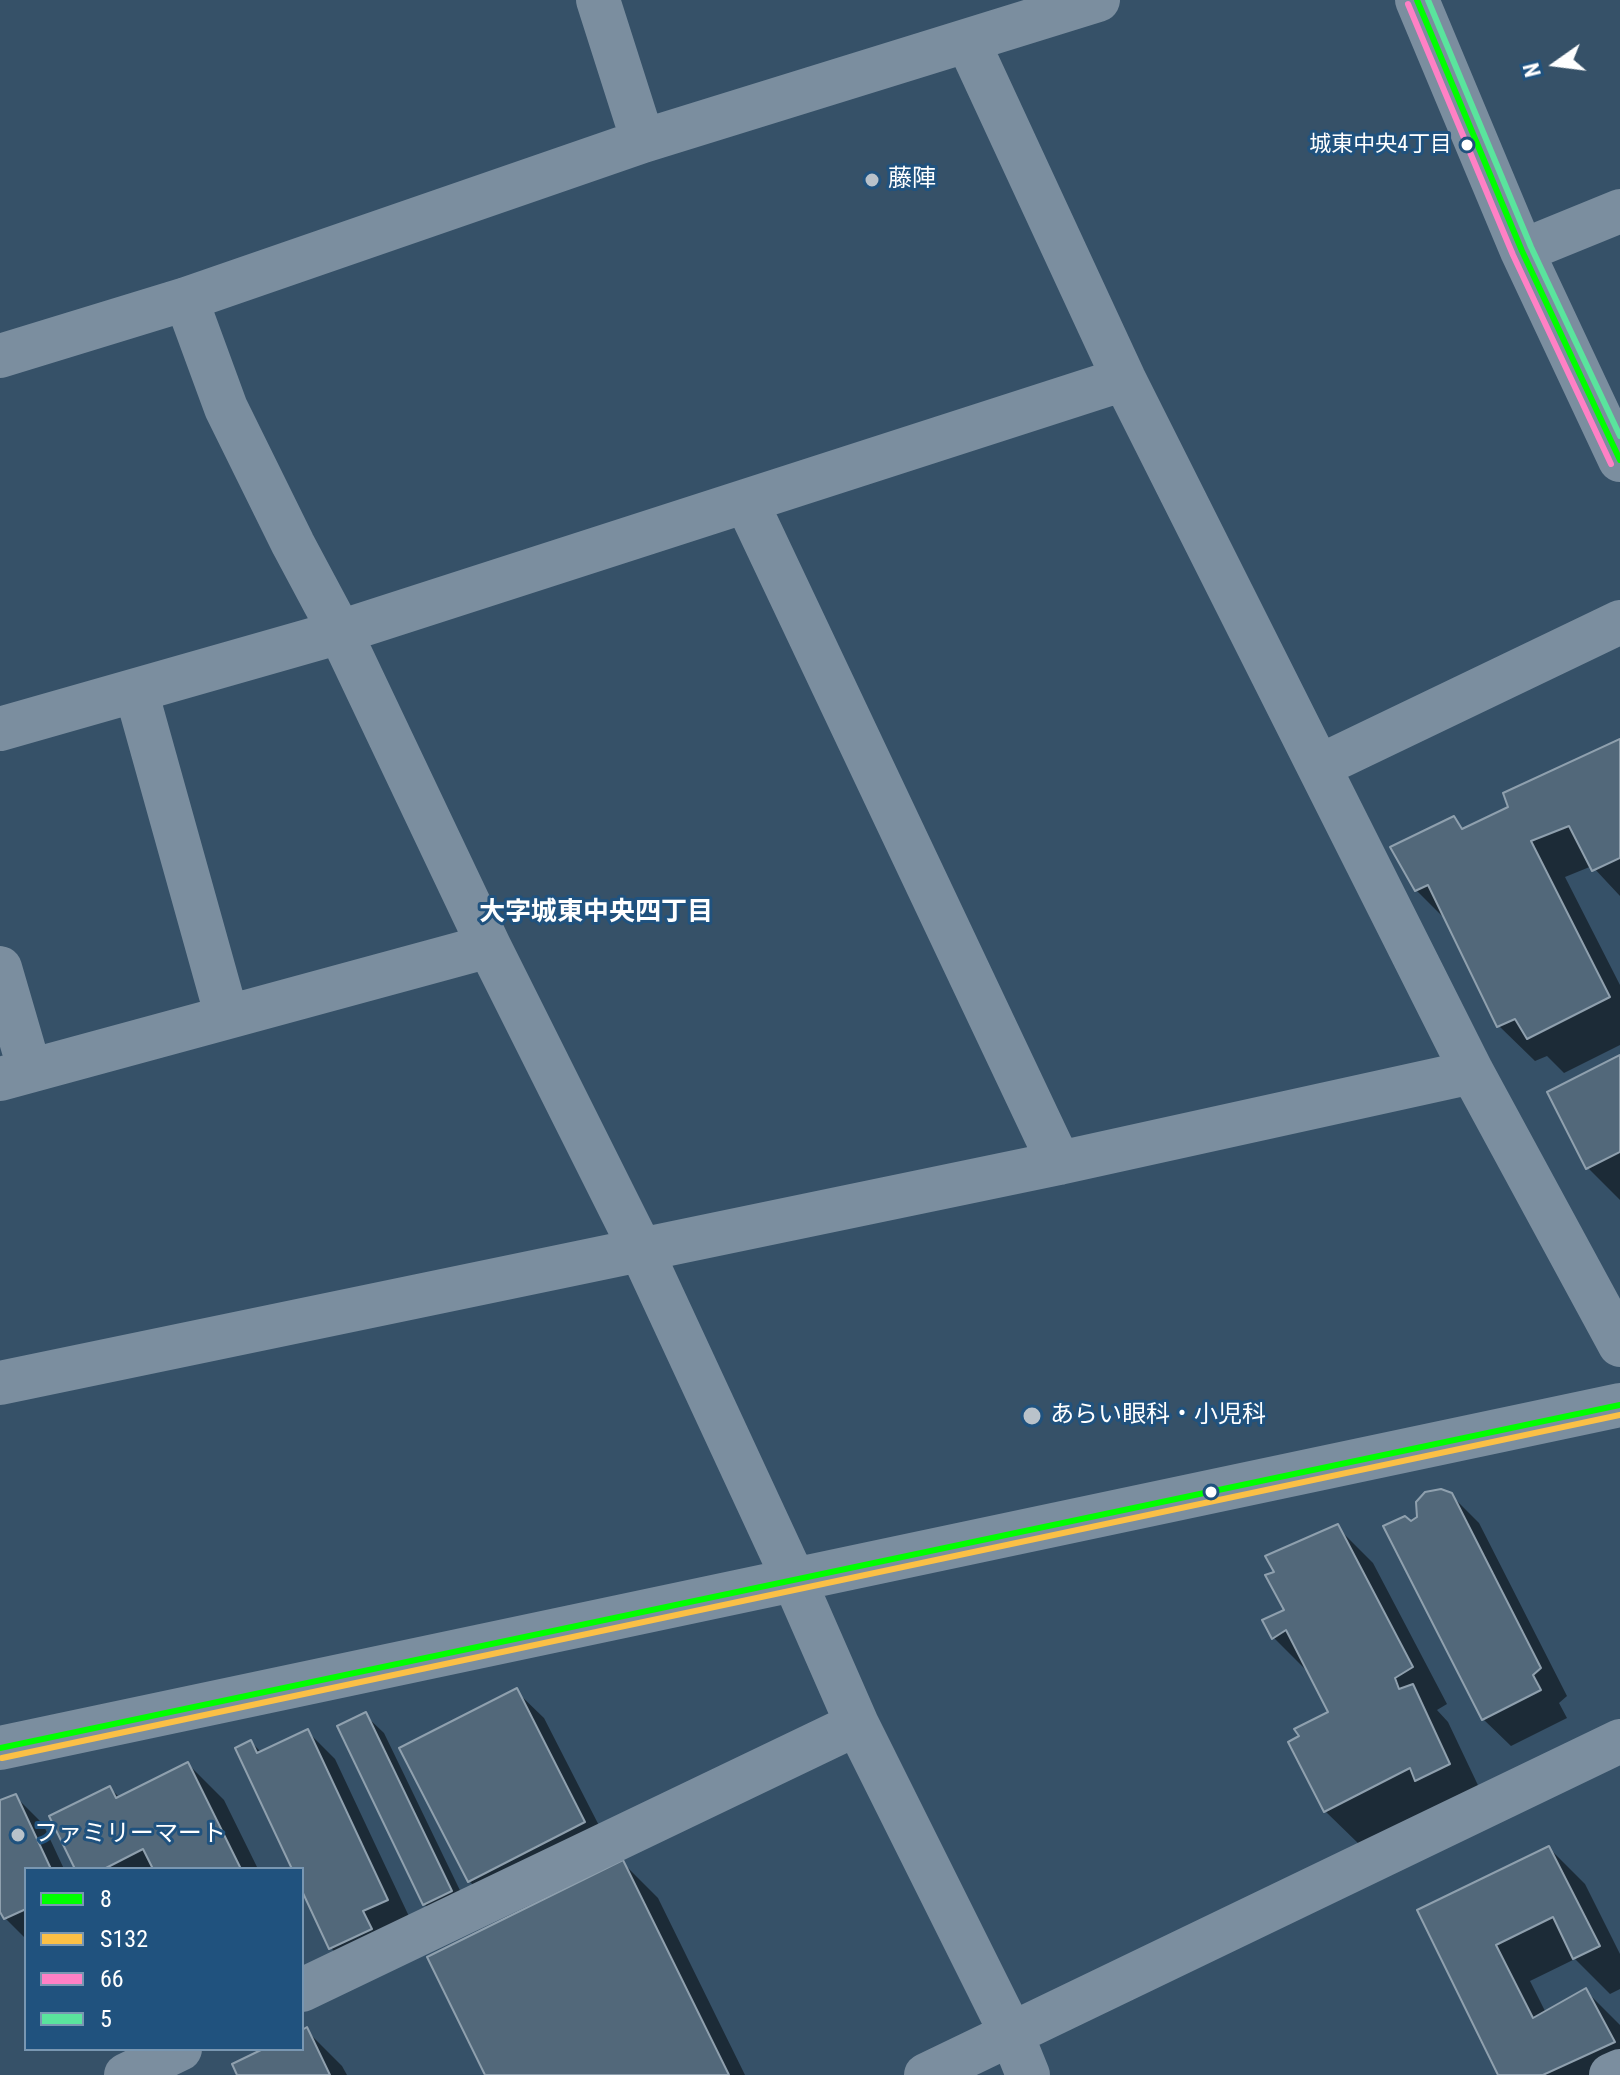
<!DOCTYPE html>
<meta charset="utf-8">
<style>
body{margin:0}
#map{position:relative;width:1620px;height:2075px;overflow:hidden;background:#365168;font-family:"Roboto Condensed",sans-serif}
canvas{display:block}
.legend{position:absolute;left:24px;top:1867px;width:280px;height:184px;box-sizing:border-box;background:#20527e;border:2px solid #7997b2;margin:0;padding:10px 14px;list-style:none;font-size:24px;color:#fff}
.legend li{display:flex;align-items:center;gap:16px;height:40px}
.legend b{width:40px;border:2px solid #7997b2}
.north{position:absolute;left:1516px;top:24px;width:80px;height:80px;-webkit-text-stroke:6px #20527e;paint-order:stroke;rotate:256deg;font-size:22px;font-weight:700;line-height:32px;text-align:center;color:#fff}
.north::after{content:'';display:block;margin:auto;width:28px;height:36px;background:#fff;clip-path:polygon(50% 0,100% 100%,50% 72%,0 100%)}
</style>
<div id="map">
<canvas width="1620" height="2075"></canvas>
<ul class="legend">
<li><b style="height:10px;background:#0f0"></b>8</li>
<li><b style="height:10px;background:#fbc046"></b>S132</li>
<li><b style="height:10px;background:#ff80c5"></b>66</li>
<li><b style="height:10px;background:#5ae49d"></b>5</li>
</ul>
<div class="north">N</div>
</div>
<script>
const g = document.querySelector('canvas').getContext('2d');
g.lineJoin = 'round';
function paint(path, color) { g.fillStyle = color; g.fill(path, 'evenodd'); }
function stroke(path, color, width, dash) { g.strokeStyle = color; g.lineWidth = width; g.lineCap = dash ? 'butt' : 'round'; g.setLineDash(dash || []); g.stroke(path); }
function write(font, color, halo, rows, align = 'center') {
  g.font = font + ' "Roboto Condensed","Noto Sans JP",sans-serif'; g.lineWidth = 6; g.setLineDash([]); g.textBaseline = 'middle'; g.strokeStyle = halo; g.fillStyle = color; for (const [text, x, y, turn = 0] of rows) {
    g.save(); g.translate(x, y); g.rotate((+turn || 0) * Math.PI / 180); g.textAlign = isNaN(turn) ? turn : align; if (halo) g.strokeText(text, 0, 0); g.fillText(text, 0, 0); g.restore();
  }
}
const shadow = new Path2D(`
 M1620,741V896L1592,866L1565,877L1620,985V1045L1564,1073L1547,1056L1535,1061L1499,1026L1447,921L1416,890L1453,819L1464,830L1510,808Z
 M1620,1057V1200L1588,1168Z
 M1451,1495L1479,1523L1567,1696L1559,1703L1567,1718L1511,1746L1483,1719L1411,1524Z
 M1337,1527L1373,1563L1447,1704L1437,1710L1448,1722L1485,1800L1361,1846L1325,1811L1330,1713L1309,1673L1273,1637L1287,1611L1277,1573Z
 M516,1691L544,1718L611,1849L497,1908L469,1881Z
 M365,1715L384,1733L469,1909L443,1922L424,1904Z
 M308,1732L335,1759L414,1927L358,1975L331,1948L302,1887V1869H294L251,1742L262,1753Z
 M188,1764L224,1800L258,1869H78L110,1788L120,1798Z
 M16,1797L43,1824L64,1869H26V1939L5,1918L0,1907V1802Z
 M1549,1848L1585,1884L1620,1954V1989L1610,1994L1575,1959L1530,1981L1546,2013L1586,1991L1620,2025V2075H1500L1420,1911Z
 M622,1862L658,1898L745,2075H487Z
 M306,2030L342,2066L347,2075H239L268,2049H302V2032Z`);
const building = new Path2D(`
 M1620,739V858L1592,871L1569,826L1531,841L1610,997L1527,1039L1515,1019L1497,1027L1428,885L1415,891L1390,847L1454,816L1462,829L1508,807L1503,793Z
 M1620,1055V1152L1586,1169L1547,1092Z
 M1441,1489L1452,1493L1541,1668L1533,1675L1541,1690L1482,1720L1383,1526L1405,1516L1411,1521L1417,1517L1416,1502L1425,1492Z
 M1338,1524L1413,1667L1395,1678L1399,1689L1413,1684L1450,1764L1415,1781L1410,1768L1324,1812L1288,1742L1299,1736L1294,1729L1328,1712L1286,1630L1272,1639L1262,1620L1284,1610L1265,1575L1274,1572L1265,1556Z
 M517,1688L585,1822L468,1882L399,1748Z
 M366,1712L452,1891L423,1905L337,1726Z
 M308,1729L388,1900L363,1911L372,1929L329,1949L302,1891V1869H292L235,1748L251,1740L257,1753Z
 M188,1762L241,1869H153L143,1849L104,1869H75L49,1816L110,1786L116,1798Z
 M16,1794L51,1869H26V1909L4,1919L0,1912V1800Z
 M1549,1846L1600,1946L1573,1959L1553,1917L1496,1945L1533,2018L1586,1988L1615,2042L1543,2075H1498L1417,1910Z
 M623,1860L729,2075H485L427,1957Z
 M307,2027L330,2075H237L232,2064L263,2049H302V2030Z`);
const minor = new Path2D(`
 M598,0L643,141
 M1417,0L1522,251L1620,460
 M968,42L1124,379L1472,1072L1620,1345
 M1522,251L1620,211
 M186,299L226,408L293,544L340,632L489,946L641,1250L794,1580L857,1724L1011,2033L1028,2075
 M0,356L186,299L643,141L1098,0
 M746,501L1059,1163
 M136,691L227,1017
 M0,729L340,632L1124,379
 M1320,766L1620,622
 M0,968L30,1071
 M0,1079L489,946
 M0,1383L1059,1163L1472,1072
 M0,1748L1620,1405
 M302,1990L857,1724
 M126,2075L180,2049
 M926,2075L1620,1741
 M1611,2075L1620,2071`);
const bus1 = new Path2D(`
 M1417,0L1522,251L1620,460
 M0,1748L1620,1405`);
const bus2 = new Path2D(`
 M2,1758L1620,1415`);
const bus3 = new Path2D(`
 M1408,4L1513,255L1611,464`);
const bus4 = new Path2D(`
 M1428,0L1531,247L1620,436`);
const markers = [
 [1467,145,7,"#fff"],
 [872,180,8,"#b9c2ca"],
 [1032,1416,10,"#b9c2ca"],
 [1211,1492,7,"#fff"],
 [18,1835,8,"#b9c2ca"]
];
const busNames = [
 ["城東中央4丁目",1452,145]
];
const poiNames = [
 ["藤陣",888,180],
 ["あらい眼科・小児科",1050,1416],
 ["ファミリーマート",34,1835]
];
const neighbourhoodNames = [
 ["大字城東中央四丁目",596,913]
];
paint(shadow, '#0007');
paint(building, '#52687a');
stroke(building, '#8fa0ae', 2);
stroke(minor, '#7b8e9f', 44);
stroke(bus1, '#0f0', 6);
stroke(bus2, '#fbc046', 6);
stroke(bus3, '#ff80c5', 6);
stroke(bus4, '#5ae49d', 6);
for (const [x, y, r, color] of markers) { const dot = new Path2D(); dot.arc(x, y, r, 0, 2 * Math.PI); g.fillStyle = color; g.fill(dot); stroke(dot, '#20527e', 3); }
write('22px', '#fff', '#20527e', busNames, 'right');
write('24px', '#fff', '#20527e', poiNames, 'left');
write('bold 26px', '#fff', '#20527e', neighbourhoodNames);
</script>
